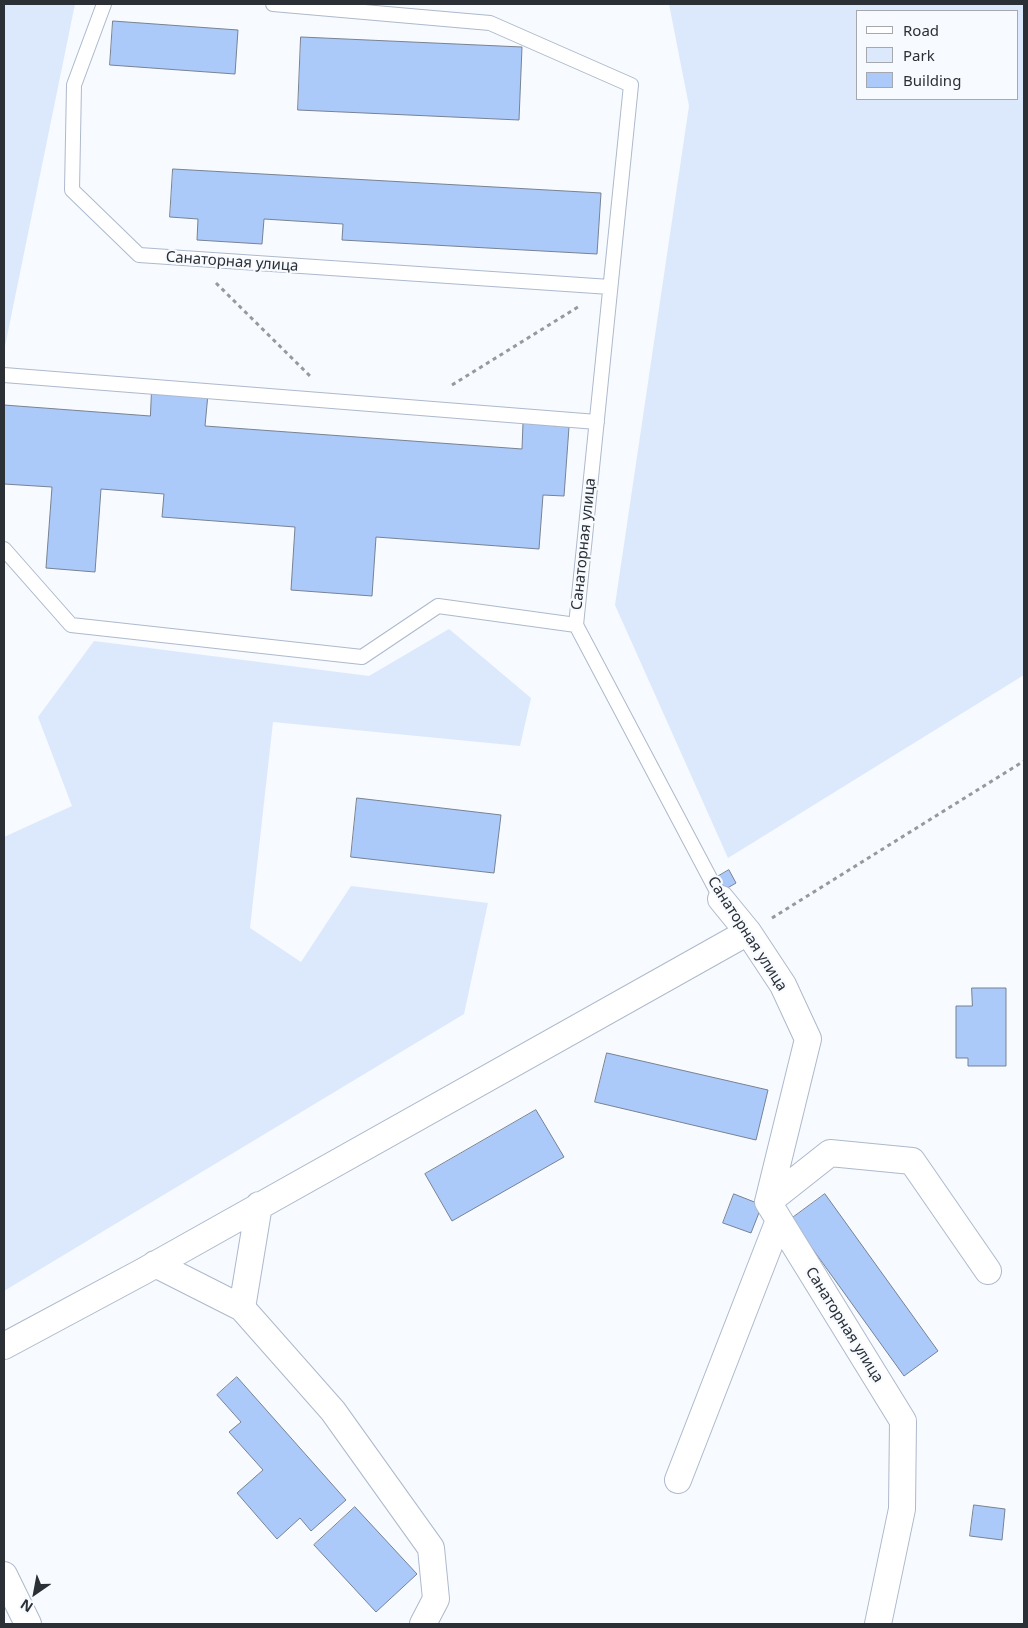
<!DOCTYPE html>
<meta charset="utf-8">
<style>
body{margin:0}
#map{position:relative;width:1028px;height:1628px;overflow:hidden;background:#f7fafe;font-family:"Noto Sans",sans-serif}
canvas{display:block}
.frame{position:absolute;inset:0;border:5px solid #2b3037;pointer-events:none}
.legend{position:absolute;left:856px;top:10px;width:162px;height:90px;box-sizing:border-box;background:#f7fafe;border:1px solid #a5a9ae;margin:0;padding:6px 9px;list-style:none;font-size:15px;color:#2b3037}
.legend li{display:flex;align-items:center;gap:10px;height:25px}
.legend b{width:25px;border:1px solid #a5a9ae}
.north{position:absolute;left:10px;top:1568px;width:50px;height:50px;-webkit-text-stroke:4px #f7fafe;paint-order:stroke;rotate:213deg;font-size:14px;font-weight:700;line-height:20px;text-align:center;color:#2b3037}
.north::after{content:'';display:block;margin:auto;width:18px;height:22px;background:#2b3037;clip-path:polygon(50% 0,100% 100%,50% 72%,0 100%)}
</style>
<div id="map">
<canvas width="1028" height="1628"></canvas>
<div class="frame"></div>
<ul class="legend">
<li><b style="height:6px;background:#fff"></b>Road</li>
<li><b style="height:14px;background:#dce9fc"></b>Park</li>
<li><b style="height:14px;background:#abcafa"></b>Building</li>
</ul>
<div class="north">N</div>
</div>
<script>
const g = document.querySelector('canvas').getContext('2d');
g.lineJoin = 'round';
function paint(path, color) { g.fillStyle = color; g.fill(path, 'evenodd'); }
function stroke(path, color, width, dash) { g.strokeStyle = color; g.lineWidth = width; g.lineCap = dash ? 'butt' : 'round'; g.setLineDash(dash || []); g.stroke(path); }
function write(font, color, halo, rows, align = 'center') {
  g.font = font + ' "Noto Sans",sans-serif'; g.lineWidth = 4.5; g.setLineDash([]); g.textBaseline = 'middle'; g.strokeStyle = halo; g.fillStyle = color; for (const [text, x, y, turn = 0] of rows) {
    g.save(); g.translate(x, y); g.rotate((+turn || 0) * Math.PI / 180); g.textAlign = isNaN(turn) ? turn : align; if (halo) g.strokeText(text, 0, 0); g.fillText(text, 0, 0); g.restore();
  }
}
const green = new Path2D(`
 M4,4H75L4,351Z
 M669,4H1024V675L728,858L615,605L689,106ZM857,11H1017V99H857Z
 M449,629L531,698L520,746L273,722L250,928L301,962L351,886L488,903L464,1014L4,1291V837L72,806L38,717L94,641L369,676Z`);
const building = new Path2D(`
 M113,21L238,30L235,74L110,65Z
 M301,37L522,47L519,120L298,110Z
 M173,169L601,193L597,254L342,240L343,224L264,219L262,244L197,240L198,219L170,217Z
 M152,389L208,394L205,426L522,449L523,423L569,427L564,496L543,495L539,549L376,537L372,596L291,590L295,527L162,517L164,494L101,489L95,572L46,568L52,487L4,484V405L150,416Z
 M357,798L501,815L494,873L351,857Z
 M729,870L736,883L724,890L717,877Z
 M972,988H1006V1066H968V1058H956V1006H972Z
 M607,1053L768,1090L756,1140L595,1102Z
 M536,1110L564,1157L452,1221L425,1174Z
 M734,1194L762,1205L751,1233L723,1223Z
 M825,1194L938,1351L904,1376L791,1219Z
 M237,1377L346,1500L311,1531L300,1518L277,1539L237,1493L263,1470L229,1432L241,1422L217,1395Z
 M974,1505L1005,1509L1002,1540L970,1536Z
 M355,1507L417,1574L376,1612L314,1545Z`);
const path = new Path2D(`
 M216,283L311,377
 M452,385L578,307
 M772,918L1024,761`);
const lane = new Path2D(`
 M104,4L74,85L72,190L139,255L610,287
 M273,4L490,23L631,85L576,625L721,899
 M4,375L597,422
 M4,549L71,625L362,657L438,606L576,625`);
const street = new Path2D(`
 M721,899L748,932L783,985L808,1039L768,1202L903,1421L902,1509L878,1624
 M768,1202L830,1153L912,1161L988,1271
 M259,1205L242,1308L333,1411L431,1548L436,1599L423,1624
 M155,1264L242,1308
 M4,1346L142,1272L748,932
 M678,1480L779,1220
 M4,1575L28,1624`);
const streetNames = [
 ["Санаторная улица",232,262,4],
 ["Санаторная улица",584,544,-84],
 ["Санаторная улица",747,934,57],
 ["Санаторная улица",844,1325,58]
];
paint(green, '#dce9fc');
paint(building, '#abcafa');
stroke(building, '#778293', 1);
stroke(lane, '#adb9cc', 16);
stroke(street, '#adb9cc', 28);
stroke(path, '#96999f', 3, [4, 4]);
stroke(lane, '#fff', 14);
stroke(street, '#fff', 26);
write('15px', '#2b3037', '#f7fafe', streetNames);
</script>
